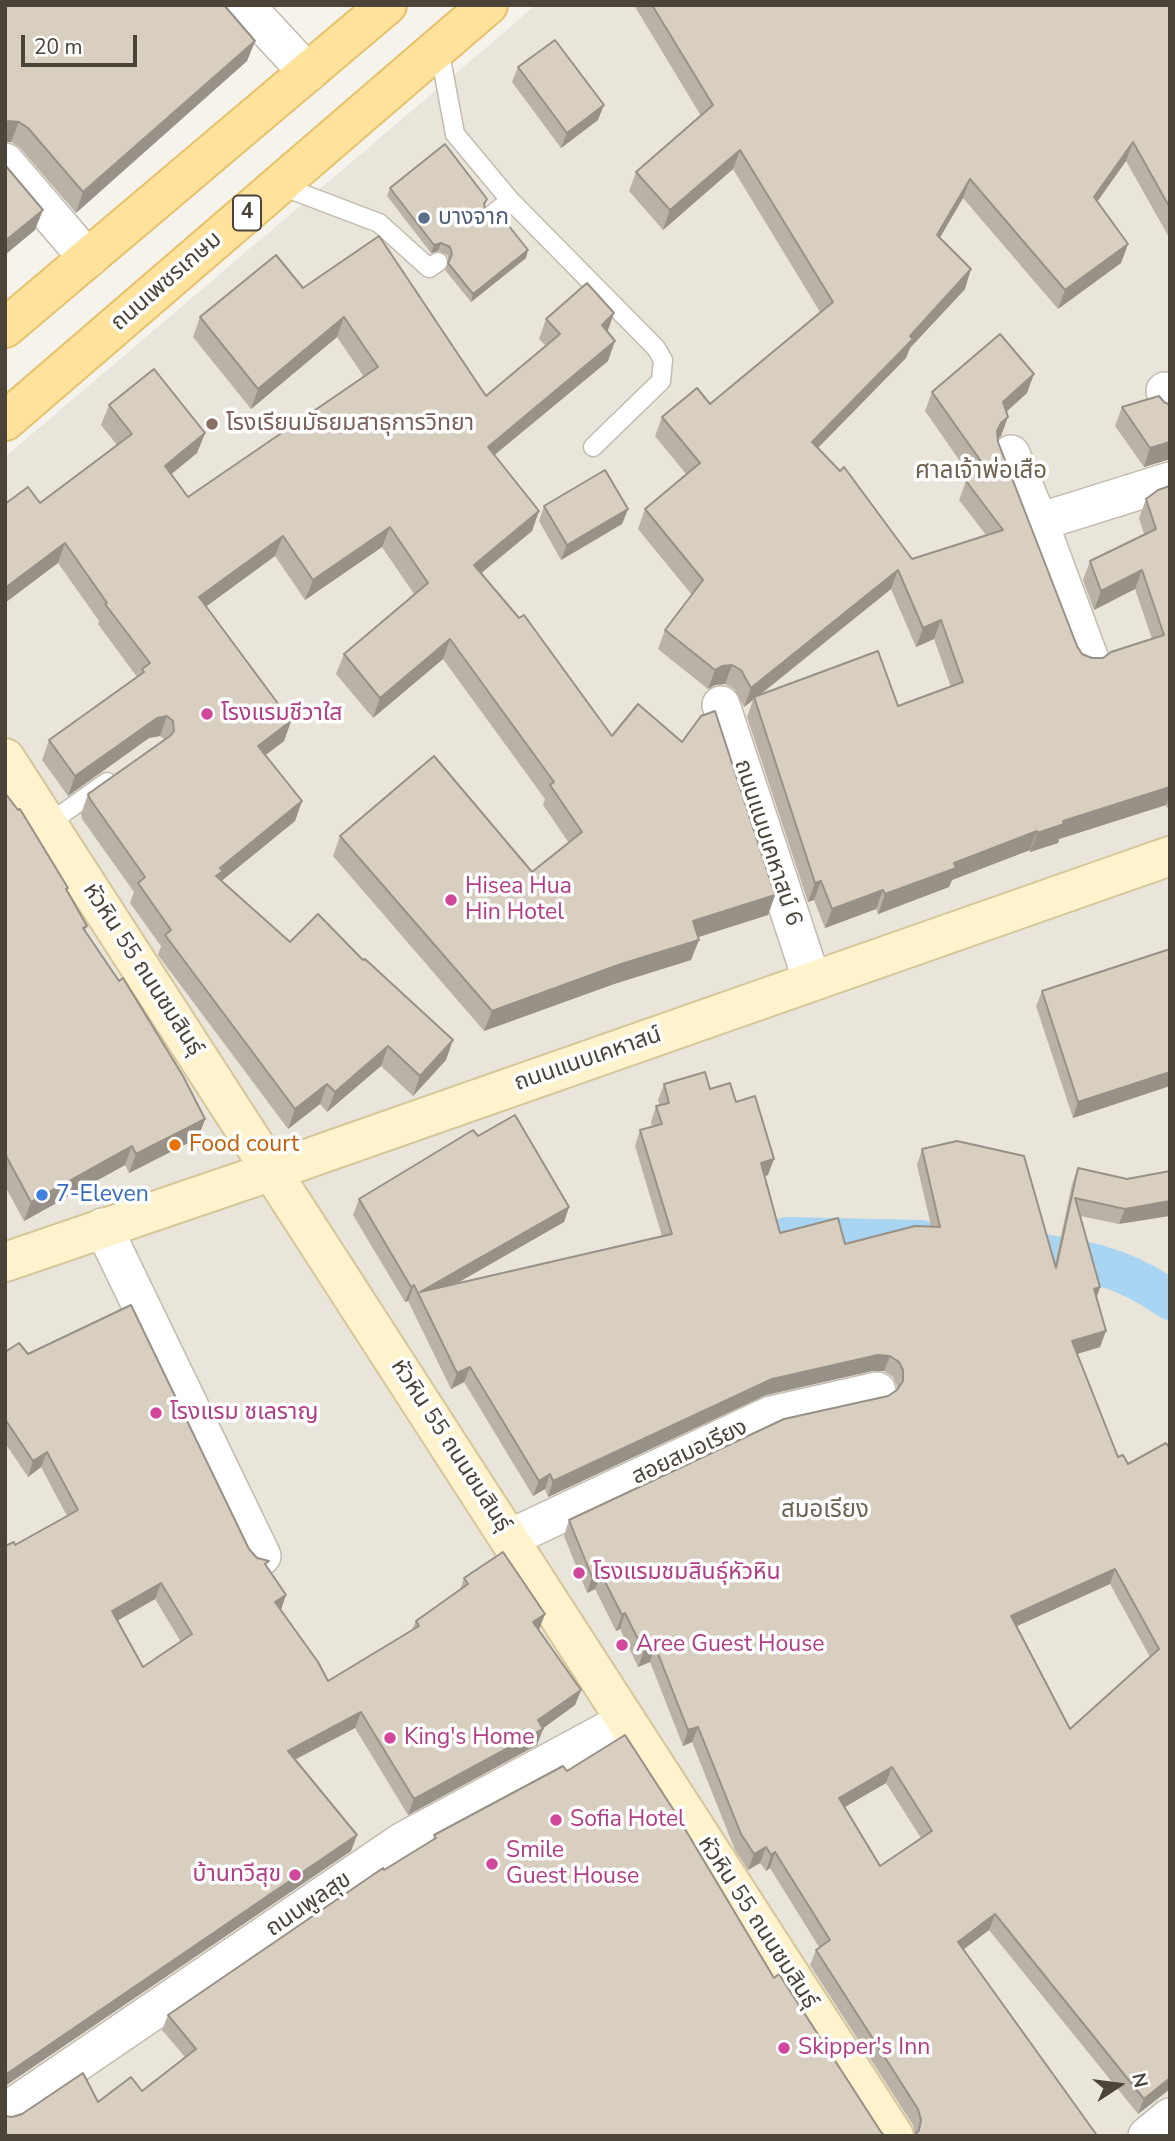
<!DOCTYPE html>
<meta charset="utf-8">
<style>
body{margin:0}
#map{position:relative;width:1175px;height:2141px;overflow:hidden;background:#f6f3ec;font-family:"Nunito Sans",sans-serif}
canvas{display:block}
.frame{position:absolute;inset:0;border:7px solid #4b4439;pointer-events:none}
.north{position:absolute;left:1084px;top:2050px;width:70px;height:70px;-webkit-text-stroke:5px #fff;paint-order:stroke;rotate:77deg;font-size:19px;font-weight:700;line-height:28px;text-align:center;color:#4b4439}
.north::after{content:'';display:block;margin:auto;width:24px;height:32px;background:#4b4439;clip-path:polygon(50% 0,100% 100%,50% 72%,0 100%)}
.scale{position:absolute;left:21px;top:35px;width:116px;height:32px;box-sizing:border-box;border:4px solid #4b4439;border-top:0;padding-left:9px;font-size:21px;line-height:24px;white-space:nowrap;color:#4b4439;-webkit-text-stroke:5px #fff;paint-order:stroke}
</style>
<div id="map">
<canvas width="1175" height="2141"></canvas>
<div class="frame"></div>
<div class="north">N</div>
<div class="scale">20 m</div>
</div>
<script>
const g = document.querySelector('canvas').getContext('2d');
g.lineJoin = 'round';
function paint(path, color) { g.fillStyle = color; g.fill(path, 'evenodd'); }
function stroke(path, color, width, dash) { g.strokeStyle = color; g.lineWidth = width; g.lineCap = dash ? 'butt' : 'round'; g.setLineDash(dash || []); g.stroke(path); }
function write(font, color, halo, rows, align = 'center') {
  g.font = font + ' "Nunito Sans","Noto Sans Thai",sans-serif'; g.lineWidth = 7; g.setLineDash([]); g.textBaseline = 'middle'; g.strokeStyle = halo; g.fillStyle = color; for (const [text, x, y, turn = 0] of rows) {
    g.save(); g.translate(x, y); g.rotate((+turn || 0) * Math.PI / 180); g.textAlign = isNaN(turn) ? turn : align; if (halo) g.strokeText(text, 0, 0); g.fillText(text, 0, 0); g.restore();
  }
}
const residential = new Path2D(`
 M536,5H1170V2136H5V457Z`);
const canal = new Path2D(`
 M787,1237L921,1240
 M1000,1248C1064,1257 1116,1260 1170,1300`);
const lane = new Path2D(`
 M439,48L455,134L510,200L492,215
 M279,185L379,223L429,268L438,262
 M510,200L656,348L663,360L661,381L593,447
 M48,824L107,782`);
const street = new Path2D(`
 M245,5L308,73
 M5,162L88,259
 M1165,391L1170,405
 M1011,454L1039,522L1089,657
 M1039,522L1170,481
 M721,705L812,981
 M103,1227L262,1556
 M510,1538L771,1415L877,1391
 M5,2112L403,1841L625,1721
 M1147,2136L1170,2117`);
const secondary = new Path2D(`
 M5,758L894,2136
 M5,1262L272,1171L1170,856`);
const primary = new Path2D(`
 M5,328L387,5
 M5,421L488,5`);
const wall = new Path2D(`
 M5,5L255,41L247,61L76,213L20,148L11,142Z
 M634,5H1170V239L1126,161L1097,202L1128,244L1121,263L1058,309L963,198L940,238L965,289L910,348L906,358L818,448L912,559L986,535L959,500L966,481L971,477L925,411L932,392L1027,393L1006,412L1001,436L998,438V442L1077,646L1082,654L1092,658H1103L1152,639L1135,589L1094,610L1083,580L1090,561L1144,534L1139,518L1146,499L1170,486V807L1167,808L1166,805L1059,839L1058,843L1030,852V850L952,880L949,887L878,914L876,909L825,928L814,900L808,902L747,717L753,700L744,707L734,689L725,684L715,685L708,689L658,649L665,630L692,595L638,529L645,509L686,474L655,436L662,417L710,404L820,312L733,169L663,230L629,191L636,172L701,116ZM891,589L916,647L934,639L951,687L898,706L759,696Z
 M518,67L598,120L561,148L512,82Z
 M390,188L484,207L486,214L526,258L471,302L445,270L449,261L447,255L438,251L431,253L387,196Z
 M303,288L486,396L546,346L539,339L546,319L607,332L608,361L494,455L532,531L481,573L612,736L775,895L768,915L698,937L691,960L614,984L484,1031L333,856L340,836L532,872L569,843L543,805L545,799L443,659L373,718L336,674L344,654L414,594L382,547L305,600L275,556L206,606L291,721L284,741L266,755L302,801L295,821L221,881L290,942L446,1060L413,1096L381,1066L327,1112L320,1104L288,1129L158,955L161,946L130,903L134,892L82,819L81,814L88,794L165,740L160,736L149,738L68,796L42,760L49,740L137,677L98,624L99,621L58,563L40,503L117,445L101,425L109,405L205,433L197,453L171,474L188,497L364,377L337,337L251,409L193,337L200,317Z
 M1164,402L1170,405V459L1144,467L1115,426L1122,407Z
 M544,506L628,509L622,524L561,560L539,521Z
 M5,793L67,891L87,926L85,931L205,1119L198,1138L129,1173L125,1165L24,1221L5,1186Z
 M1170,949V1086L1073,1118L1036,1006L1042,991Z
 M664,1084L710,1089L736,1102L768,1175L765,1176L780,1233L845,1244L931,1226L917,1165L922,1149L1055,1264L1072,1184L1078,1168L1127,1179L1170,1171L1119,1224L1080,1216L1100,1287L1096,1298L1100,1347L1077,1354L1118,1457L1128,1464L1170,1449V2089L1138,2114L989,1930L963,1950L1096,2134L1095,2136H914L915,2134L913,2125L810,1965L816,1950L819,1947L770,1868L766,1871L760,1863L748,1870L735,1850L692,1742L683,1746L650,1662L638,1667L620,1629L616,1631L595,1589L587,1593L564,1536L569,1520L888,1396L897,1390V1386L893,1377L884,1371H872L766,1395L548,1497L545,1489L533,1496L464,1382L451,1389L408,1301L405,1302L353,1215L359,1199L478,1136L569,1207L564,1222L456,1284L662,1236L635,1146L640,1130L652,1127L651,1122L656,1106H660L658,1100ZM1110,1584L1150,1657L1070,1729L1017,1626ZM886,1783L921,1838L880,1866L844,1807Z
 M5,1352L28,1354L267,1566L281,1610L328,1681L412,1630L416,1621L460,1590L464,1578L539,1630L581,1690L575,1705L543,1728L537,1745L408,1815L355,1728L295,1760L357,1835L351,1851L5,2086L15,1545L67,1516L41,1467L28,1477L5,1443ZM155,1599L181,1642L143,1667L117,1621Z
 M567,1771L774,1978L881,2132L12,2117L98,2102L142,2091L185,2057L162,2030L168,2015L384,1870L433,1840L434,1835Z`);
const shadedWall = new Path2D(`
 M255,41L247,61L76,213L83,192Z
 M604,105L598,120L561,148L567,133Z
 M9,121L19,122L11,142H5V123Z
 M1133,142L1126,161L1087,216L1094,197Z
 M740,150L733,169L663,230L670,210Z
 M970,179L963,198L930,254L937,235Z
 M43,210L35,230L5,255V241Z
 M441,243L438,251L431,253L434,245Z
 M1128,244L1121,263L1058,309L1065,290Z
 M528,250L526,258L471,302L473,294Z
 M971,269L965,289L910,348L906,358L805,461L812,442Z
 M614,313L607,333L602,325Z
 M344,317L337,337L251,409L258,389Z
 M615,341L608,361L480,467L488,447Z
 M1034,374L1027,393L996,421L1003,402Z
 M1008,417L1001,436L994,442L1001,423Z
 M205,433L197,453L157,486L165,466Z
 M1170,442V459L1144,467L1150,448Z
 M628,509L622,524L561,560L567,545Z
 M539,511L532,531L467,585L474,565Z
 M390,527L382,547L305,600L313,580Z
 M283,536L275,556L192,617L199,597Z
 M65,543L58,563L5,603V588Z
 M898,570L891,589L754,699V697L753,700L744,707L751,688Z
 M1142,570L1135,589L1094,610L1101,591Z
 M941,620L934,639L916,647L923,628Z
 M450,639L443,659L373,718L380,698Z
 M732,665L725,684L715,685L708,689L715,670L722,666Z
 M167,716L160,736L149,738L68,796L75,776L157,718Z
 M291,721L284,741L251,766L258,746Z
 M1170,787V794L1166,805L1059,839L1058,843L1030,852L1037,833L1063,821Z
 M302,801L295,821L219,883L209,896L220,868Z
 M1037,831L1030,850L952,880L949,887L878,914L885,894L954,863Z
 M821,881L814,900L808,902L815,883Z
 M883,890L876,909L825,928L832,909Z
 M775,895L768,915L686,941L693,921Z
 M699,940L691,960L614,984L484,1031L492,1011L621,964Z
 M453,1040L446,1060L413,1096L420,1076Z
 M388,1046L381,1066L327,1112L335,1092Z
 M1170,1072V1086L1073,1118L1078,1102Z
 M327,1084L320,1104L288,1129L295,1109Z
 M205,1119L198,1138L129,1173L136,1154Z
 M132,1146L125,1165L24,1221L31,1202Z
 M774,1159L768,1175L755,1179L761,1163Z
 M1170,1201V1216L1119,1224L1125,1209Z
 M569,1207L564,1222L422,1303L420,1292Z
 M414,1285L408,1301L405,1302L411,1287Z
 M1100,1287L1095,1303L1094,1289Z
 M1106,1331L1100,1347L1067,1357L1072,1341Z
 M878,1355L890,1356L884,1371H872L766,1395L548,1497L553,1481L772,1379Z
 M470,1367L464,1382L451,1389L457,1373Z
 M47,1452L41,1467L28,1477L33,1461Z
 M550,1474L545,1489L533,1496L539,1481Z
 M1115,1569L1110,1584L1006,1631L1011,1616Z
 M601,1574L595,1589L587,1593L592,1577Z
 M161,1583L155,1599L106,1627L112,1611Z
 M286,1595L281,1610L275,1602Z
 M625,1613L620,1629L616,1631L622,1615Z
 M545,1614L539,1630L527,1638L533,1622Z
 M655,1646L650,1662L638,1667L644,1651Z
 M581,1690L575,1705L538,1732L543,1729L537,1745L408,1815L414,1799L538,1720Z
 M361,1712L355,1728L282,1766L288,1751Z
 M698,1727L692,1742L683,1746L688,1730Z
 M892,1767L886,1783L833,1814L839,1798Z
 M357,1835L351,1851L5,2086V2075Z
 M766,1847L760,1863L748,1870L754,1854Z
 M775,1852L770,1868L766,1871L771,1855Z
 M995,1914L989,1930L952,1958L958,1942Z
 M1170,2078V2089L1138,2114L1144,2099Z`);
const building = new Path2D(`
 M5,5H224L255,41L83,192L28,128L19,122L9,121L5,123Z
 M652,5H1170V208L1133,142L1094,197L1128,244L1065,290L970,179L937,235L971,269L910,336L913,339L812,442L840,471L844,467L912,559L1003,530L966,481L985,467L932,392L1000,334L1034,374L1003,402L1008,417L1001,423L997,431L998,442L1077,646L1082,654L1092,658H1103L1111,652L1164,635L1142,570L1101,591L1090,561L1156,529L1146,499L1158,490L1170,486V787L1063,821L1064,824L1037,833V831L954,863L956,868L885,894L883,890L832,909L821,881L815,883L754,697L878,651L898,706L963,682L941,620L923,628L898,570L751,688L741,670L732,665L722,666L715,670L665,630L703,580L645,509L700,463L662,417L697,388L710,404L833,302L740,150L670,210L636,172L713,105Z
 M555,40L604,105L567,133L518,67Z
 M445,144L487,199L484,204L486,214L492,218L501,216L528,250L473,294L448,263L452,254L450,247L441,243L434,245L390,188Z
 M5,165L43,210L5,241Z
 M379,236L486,396L560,334L546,319L587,283L614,313L602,325L615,341L488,447L539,511L474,565L519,618L524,615L612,736L638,704L682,742L701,716L715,711L775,895L693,921L699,940L621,964L492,1011L340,836L434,756L532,872L582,832L550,785L554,782L450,639L380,698L344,654L428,583L390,527L313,580L283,536L199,597L291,721L258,746L302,801L220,868L223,871L216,876L290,942L318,914L363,960L365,959L453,1040L420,1076L388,1046L335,1092L327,1084L295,1109L165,935L171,930L138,883L145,877L90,799L88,794L170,736L174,731L173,721L167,716L157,718L75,776L49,740L144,672L142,669L150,663L105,604L107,603L65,543L5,588V504L28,487L40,503L132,434L109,405L154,369L205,433L165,466L188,497L378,367L344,317L258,389L200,317L276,255L303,288Z
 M1159,396L1164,402L1170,405V442L1150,448L1122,407Z
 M605,470L628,509L567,545L544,506Z
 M5,793L18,810L20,809L68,888L66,889L87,926L83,928L119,981L123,978L183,1076L205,1119L136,1154L132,1146L31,1202L5,1154Z
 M1170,949V1072L1078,1102L1042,991Z
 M705,1072L710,1089L730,1083L736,1102L755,1096L774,1159L761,1163L780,1233L838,1218L845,1244L915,1226L940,1227L922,1149L957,1141L1024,1156L1056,1268L1078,1168L1127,1179L1170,1171V1201L1125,1209L1075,1198L1100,1287L1094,1289L1106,1331L1072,1341L1118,1457L1123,1455L1128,1464L1166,1443L1170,1449V2078L1144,2099L995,1914L958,1942L1096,2134L1093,2136H914L919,2130L921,2120L918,2109L816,1950L830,1940L775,1852L771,1855L766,1847L754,1854L741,1834L698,1727L688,1730L655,1646L644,1651L625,1613L622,1615L601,1574L592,1577L569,1520L784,1419L888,1396L897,1390L903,1381V1370L899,1362L890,1356L878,1355L772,1379L553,1481L550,1474L539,1481L470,1367L457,1373L414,1285L411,1287L359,1199L473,1130L478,1136L515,1115L569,1207L420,1292L672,1234L640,1130L662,1124L656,1106L669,1103L664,1084ZM1115,1569L1159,1649L1070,1729L1011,1616ZM892,1767L932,1831L880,1866L839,1798Z
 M131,1305L249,1549L257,1558L269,1561L265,1564L286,1595L275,1602L318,1662L328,1681L419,1626L416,1621L468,1584L464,1578L503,1552L545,1614L533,1622L581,1690L538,1720L543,1729L414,1799L361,1712L288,1751L357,1835L5,2075V1546L14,1542L15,1545L78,1510L47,1452L33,1461L5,1419V1352L19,1343L28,1354ZM161,1583L192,1634L143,1667L112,1611Z
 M625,1735L673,1809L774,1978L779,1974L881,2132L885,2136H5V2116L12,2117L22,2114L83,2073L98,2102L131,2077L142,2091L196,2049L168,2015L383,1868L384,1870L436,1838L434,1835L563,1766L567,1771Z`);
const markers = [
 [424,218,7,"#5c6f8a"],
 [212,424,7,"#8d6e63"],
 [207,714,7,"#d1479c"],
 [451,900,7,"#d1479c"],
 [175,1145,7,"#e8710a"],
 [42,1195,7,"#3f7fe0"],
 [156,1413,7,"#d1479c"],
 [579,1573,7,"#d1479c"],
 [622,1645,7,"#d1479c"],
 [390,1738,7,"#d1479c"],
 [556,1820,7,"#d1479c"],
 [492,1864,7,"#d1479c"],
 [295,1875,7,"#d1479c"],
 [784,2048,7,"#d1479c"]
];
const shields = [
 [247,213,28]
];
const shieldNames = [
 ["4",247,213]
];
const serviceNames = [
 ["บางจาก",438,218]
];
const streetNames = [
 ["ถนนเพชรเกษม",167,282,-41],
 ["ถนนแนบเคหาสน์ 6",767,843,72],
 ["หัวหิน 55 ถนนชมสินธุ์",142,970,57],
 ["ถนนแนบเคหาสน์",588,1060,-19],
 ["หัวหิน 55 ถนนชมสินธุ์",450,1446,57],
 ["สอยสมอเรียง",690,1453,-25],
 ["ถนนพูลสุข",309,1905,-34],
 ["หัวหิน 55 ถนนชมสินธุ์",757,1923,57]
];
const educationNames = [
 ["โรงเรียนมัธยมสาธุการวิทยา",226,424]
];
const hotelNames = [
 ["โรงแรมชีวาใส",221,714],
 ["Hisea Hua",465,887],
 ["Hin Hotel",465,913],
 ["โรงแรม ชเลราญ",170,1413],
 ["โรงแรมชมสินธุ์หัวหิน",593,1573],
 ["Aree Guest House",636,1645],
 ["King's Home",404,1738],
 ["Sofia Hotel",570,1820],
 ["Smile",506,1851],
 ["Guest House",506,1877],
 ["บ้านทวีสุข",281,1875,"right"],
 ["Skipper's Inn",798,2048]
];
const foodNames = [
 ["Food court",189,1145]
];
const shopNames = [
 ["7-Eleven",56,1195]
];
const neighbourhoodNames = [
 ["ศาลเจ้าพ่อเสือ",981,472],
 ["สมอเรียง",825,1511]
];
paint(residential, '#eae5da');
stroke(canal, '#a9d4f2', 40);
stroke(lane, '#c2bbae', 21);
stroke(street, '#c2bbae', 40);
stroke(secondary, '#d6c79b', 42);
stroke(primary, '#e6c16a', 42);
stroke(lane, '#fff', 18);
stroke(street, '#fff', 37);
stroke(secondary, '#fff3cd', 38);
stroke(primary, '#ffe39c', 38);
paint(wall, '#bab2a6');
paint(shadedWall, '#979187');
paint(building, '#d8cfc1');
stroke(building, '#979187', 2);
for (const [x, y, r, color] of markers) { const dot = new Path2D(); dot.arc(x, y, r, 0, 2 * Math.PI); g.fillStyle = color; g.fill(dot); stroke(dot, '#fff', 2.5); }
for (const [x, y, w] of shields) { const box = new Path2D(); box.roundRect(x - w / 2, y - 17.5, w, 35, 5); g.fillStyle = '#fff'; g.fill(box); stroke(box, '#4b4439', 2); }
write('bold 21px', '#4b4439', null, shieldNames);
write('23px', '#4e5e75', '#fff', serviceNames, 'left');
write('23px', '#4b4439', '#fff', streetNames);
write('23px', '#785e54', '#fff', educationNames, 'left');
write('23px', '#b23c85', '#fff', hotelNames, 'left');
write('23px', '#c56008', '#fff', foodNames, 'left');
write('23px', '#366cbe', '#fff', shopNames, 'left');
write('24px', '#6e6250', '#fff', neighbourhoodNames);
</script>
